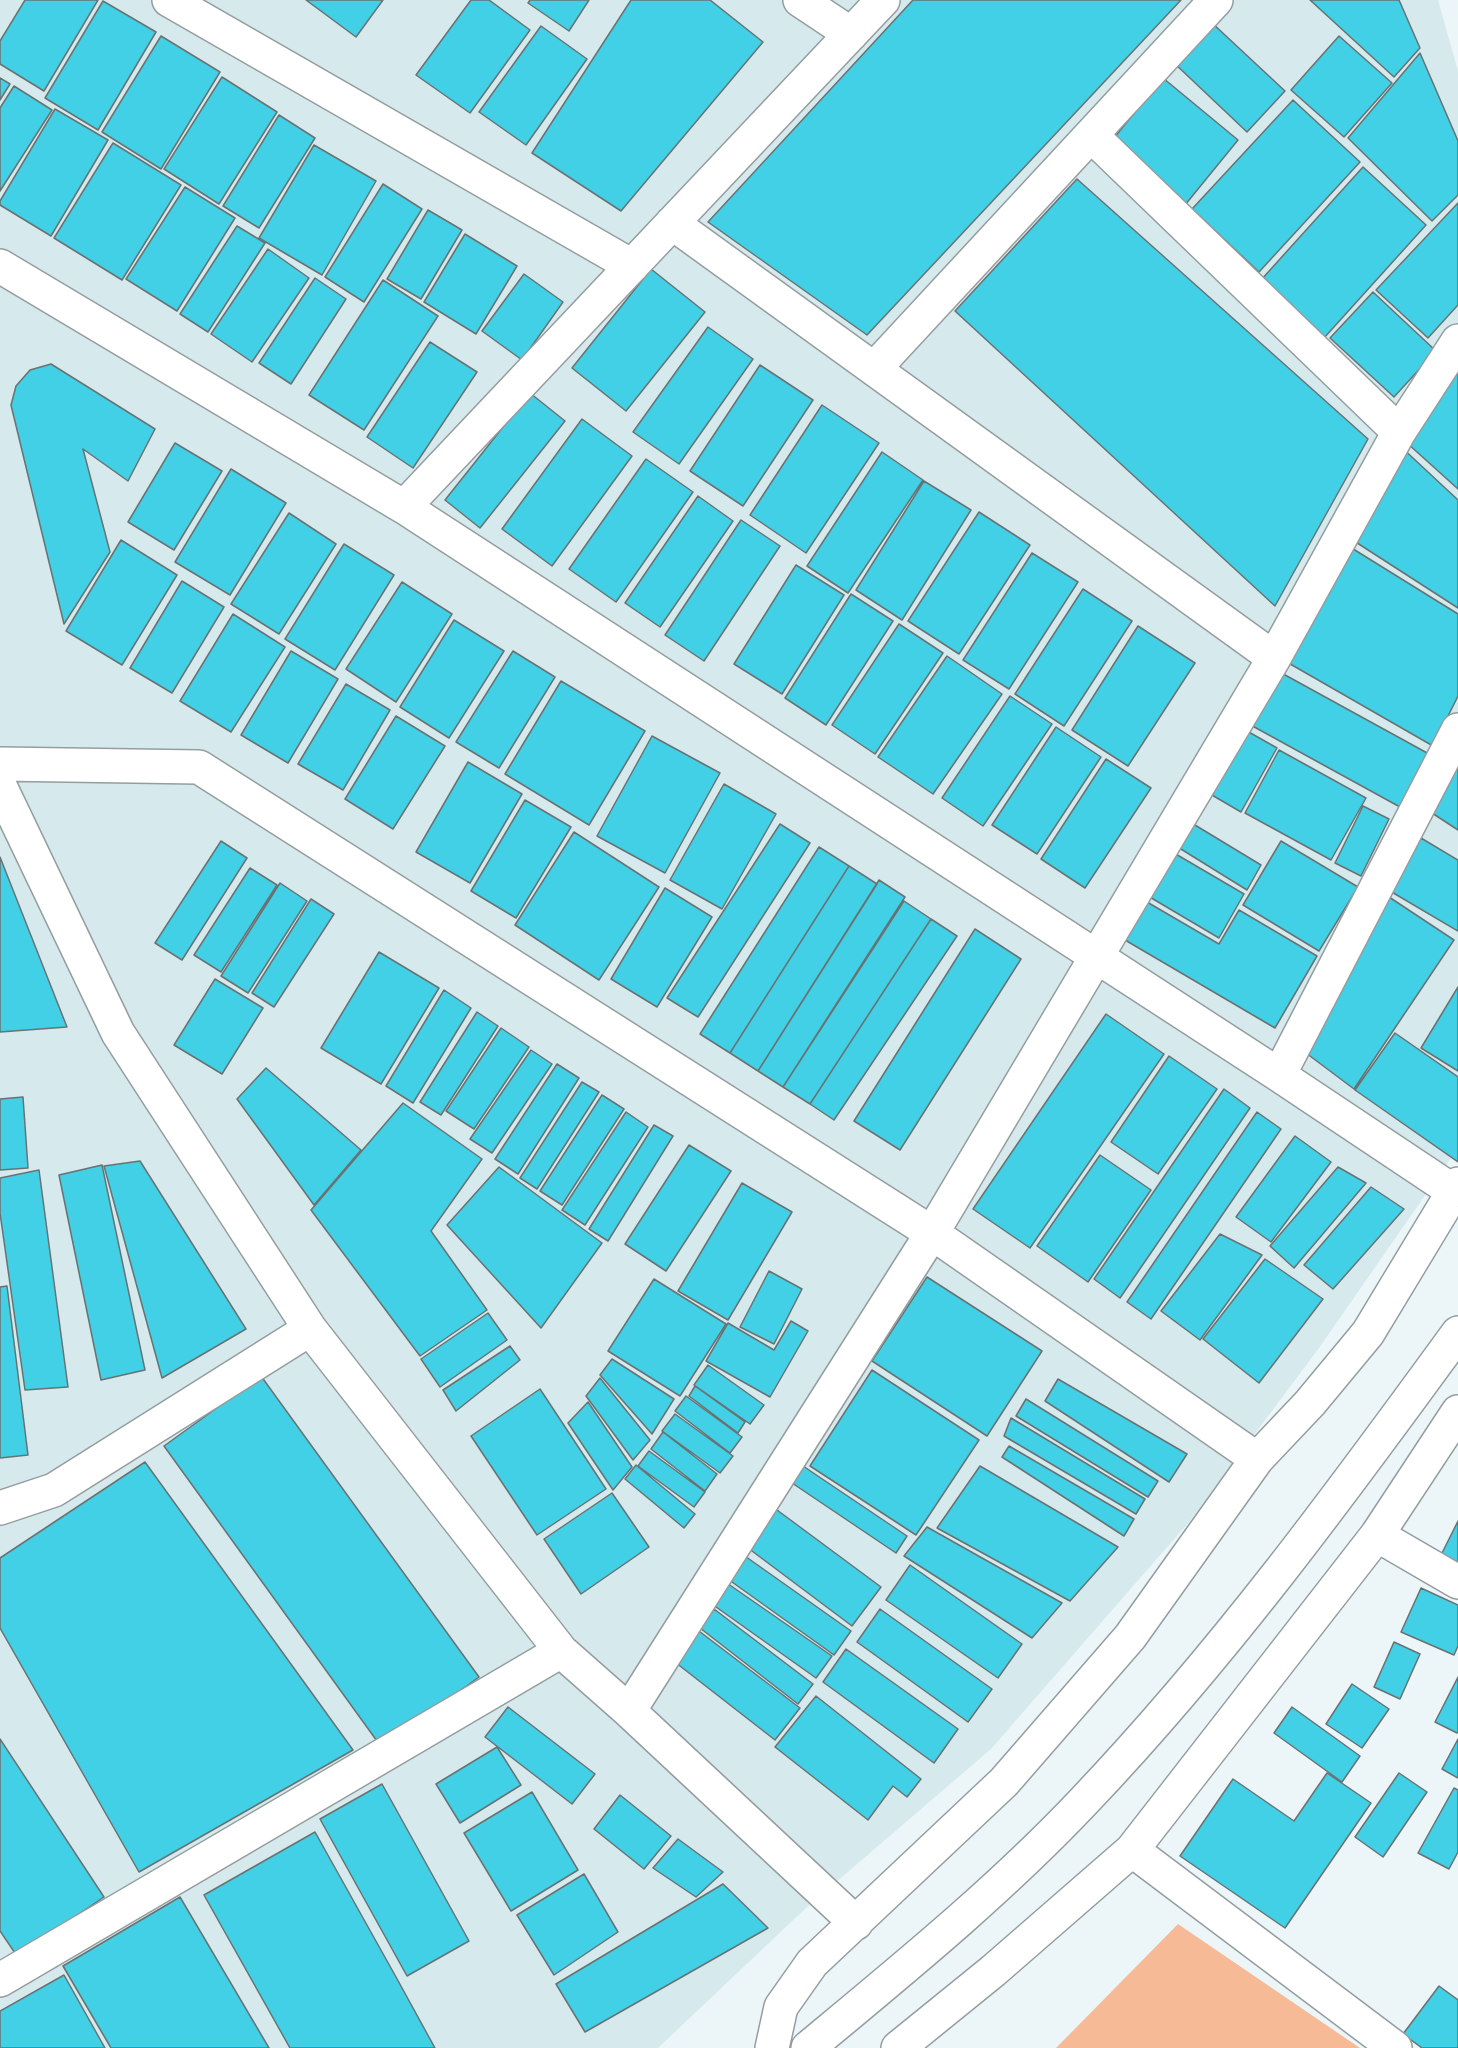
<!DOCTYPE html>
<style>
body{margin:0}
canvas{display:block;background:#ecf6f8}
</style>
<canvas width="1458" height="2048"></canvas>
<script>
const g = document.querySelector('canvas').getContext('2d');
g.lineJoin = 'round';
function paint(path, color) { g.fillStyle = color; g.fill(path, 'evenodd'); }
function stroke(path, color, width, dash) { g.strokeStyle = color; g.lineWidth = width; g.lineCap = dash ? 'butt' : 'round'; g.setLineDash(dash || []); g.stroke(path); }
const built = new Path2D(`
 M0,0H1438L1458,71V1148L1319,1348L1189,1522L991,1749L807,1907L658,2048H0Z`);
const green = new Path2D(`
 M1178,1924L1360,2048H1056Z`);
const building = new Path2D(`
 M25,0H98L44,91L0,64V41Z
 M306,0H383L356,37Z
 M471,0H489L530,30L470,113L416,75Z
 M530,0H589L569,31L528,3Z
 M631,0H710L763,42L621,211L532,153Z
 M913,0H1181L867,335L708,222Z
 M1310,0H1399L1420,48L1394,77Z
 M103,1L156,32L98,130L45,98Z
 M1211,22L1285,91L1247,132L1173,62Z
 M541,26L587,59L526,145L479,112Z
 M161,36L220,72L161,169L102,132Z
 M1339,36L1392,83L1344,137L1291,90Z
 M1420,53L1458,141V195L1432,221L1348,138Z
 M222,77L277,112L219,204L164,169Z
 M0,78L10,84L0,100Z
 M1163,78L1238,140L1185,205L1109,144Z
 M14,86L52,110L0,191V108Z
 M1293,100L1360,162L1259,272L1192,209Z
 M55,109L108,140L51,236L0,205V201Z
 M279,115L315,138L259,228L223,206Z
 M113,143L181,185L122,280L54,238Z
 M314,145L376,181L322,275L259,238Z
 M1363,167L1426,225L1324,338L1261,280Z
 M1077,179L1368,439L1275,606L955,311Z
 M383,184L422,209L364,302L325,277Z
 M185,187L235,218L177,311L126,279Z
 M1458,203V305L1428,338L1376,290Z
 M428,210L462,230L421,299L387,279Z
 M237,226L265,243L208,332L180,314Z
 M465,234L517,266L476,334L424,302Z
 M268,249L309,278L252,362L211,334Z
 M651,269L705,312L626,411L572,368Z
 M524,274L563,302L522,360L482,331Z
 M315,278L346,299L291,384L259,363Z
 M383,280L438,316L364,430L309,395Z
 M1373,292L1436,351L1394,397L1330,338Z
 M708,327L753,359L679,464L633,432Z
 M430,342L477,372L413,468L367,437Z
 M1458,361V489L1407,443Z
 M51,364L155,429L128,481L83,449L110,552L64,624L11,405L16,386L30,370Z
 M760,365L813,400L743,506L690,471Z
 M530,393L565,421L480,528L445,500Z
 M822,405L879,443L806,553L750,515Z
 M582,419L632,456L552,566L502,529Z
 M175,443L222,471L174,550L128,522Z
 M1399,445L1458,500V608L1351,539Z
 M882,452L923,480L848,593L807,566Z
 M646,459L693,492L616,602L569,569Z
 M231,469L286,503L230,595L175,562Z
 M924,481L971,510L902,620L856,590Z
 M698,496L733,521L660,627L625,603Z
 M979,512L1030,545L959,654L908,621Z
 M289,513L336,544L279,634L231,604Z
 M741,520L780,546L704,661L665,635Z
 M121,540L177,575L122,665L66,631Z
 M344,544L394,575L335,670L285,639Z
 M1350,547L1458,614V696L1433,746L1285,661Z
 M1032,553L1078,582L1009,689L963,660Z
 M796,565L844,595L782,694L734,664Z
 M182,581L224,607L172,693L130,668Z
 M402,582L452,614L396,702L346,669Z
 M1083,589L1132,621L1064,726L1015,694Z
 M851,594L893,621L826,725L785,698Z
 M233,614L285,647L231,732L180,701Z
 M454,620L504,651L449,738L400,707Z
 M899,624L943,653L875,754L832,725Z
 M1138,626L1195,663L1128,766L1072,730Z
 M291,651L338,679L288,763L241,735Z
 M513,651L555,677L499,768L456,742Z
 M947,656L1002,694L933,794L878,757Z
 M1276,670L1429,754L1400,807L1247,723Z
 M561,681L645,731L589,825L505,774Z
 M346,684L390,710L343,790L298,764Z
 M1010,696L1052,724L983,826L942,798Z
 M396,716L445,746L393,829L345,799Z
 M1056,727L1101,757L1037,854L992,825Z
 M1240,727L1277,748L1241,812L1205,791Z
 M652,736L720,773L665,873L597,836Z
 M1279,750L1366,798L1331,860L1245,813Z
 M1106,759L1151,788L1085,888L1041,859Z
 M468,762L522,794L470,883L416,852Z
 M1458,767V830L1429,811Z
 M724,784L776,814L722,909L670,880Z
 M525,800L571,827L516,918L471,891Z
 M1363,806L1389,819L1361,876L1335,863Z
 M1190,822L1261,865L1247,890L1176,846Z
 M780,824L810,843L698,1017L667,998Z
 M574,832L659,887L599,980L515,925Z
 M1421,838L1458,860V931L1390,891Z
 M221,841L247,858L182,960L155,943Z
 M1281,841L1358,887L1319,951L1243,905Z
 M819,847L849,866L730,1053L700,1034Z
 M1174,853L1244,894L1219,938L1148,896Z
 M0,857L67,1027L0,1032Z
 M849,866L877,884L758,1071L730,1053Z
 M250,868L277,885L221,972L194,955Z
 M879,880L905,897L783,1087L758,1071Z
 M280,883L307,901L248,993L221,976Z
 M665,888L712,917L657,1007L611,979Z
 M1386,895L1454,940L1354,1089L1298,1047Z
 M311,899L334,914L274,1007L252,993Z
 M904,901L931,919L810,1104L783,1087Z
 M1147,902L1219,944L1239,910L1317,956L1275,1028L1125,940Z
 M931,919L957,936L834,1120L810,1104Z
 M975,929L1021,959L900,1150L854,1121Z
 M379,952L439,988L381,1084L321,1048Z
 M215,979L263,1008L222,1074L174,1045Z
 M1458,987V1071L1421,1048Z
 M444,990L471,1008L413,1103L386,1086Z
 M477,1012L498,1026L441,1115L420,1102Z
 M1106,1014L1164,1054L1030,1248L973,1209Z
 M501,1028L529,1047L474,1129L446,1111Z
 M1395,1033L1458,1077V1162L1355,1090Z
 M531,1050L552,1064L492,1153L470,1139Z
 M1169,1056L1217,1089L1158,1174L1111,1142Z
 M557,1064L579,1078L518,1174L495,1159Z
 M266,1068L361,1150L314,1205L237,1099Z
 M582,1082L599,1092L537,1189L520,1178Z
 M1224,1089L1250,1108L1120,1298L1094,1279Z
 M602,1095L624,1109L562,1205L540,1191Z
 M23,1097L28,1168L0,1170V1099Z
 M403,1103L482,1159L431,1231L487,1310L420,1356L311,1210Z
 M626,1112L648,1127L585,1225L562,1210Z
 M1257,1112L1281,1129L1151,1319L1127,1302Z
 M654,1125L673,1136L608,1241L589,1229Z
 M1295,1136L1331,1162L1271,1242L1236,1217Z
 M689,1145L731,1171L666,1271L625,1244Z
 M1100,1155L1151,1190L1088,1282L1037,1246Z
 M140,1161L246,1329L162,1378L104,1166Z
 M102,1165L145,1370L101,1380L59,1175Z
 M499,1167L602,1243L541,1328L447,1225Z
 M1338,1167L1366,1183L1294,1268L1270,1246Z
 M39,1170L68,1387L25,1390L0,1213V1178Z
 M742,1183L792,1212L728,1320L678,1291Z
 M1371,1187L1404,1209L1333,1289L1304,1265Z
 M1220,1234L1262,1255L1200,1340L1161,1311Z
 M1265,1259L1323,1299L1259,1383L1203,1339Z
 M769,1271L802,1289L774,1344L740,1327Z
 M927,1277L1042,1351L987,1436L872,1361Z
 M654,1279L726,1324L680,1396L608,1351Z
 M7,1286L28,1455L0,1458V1287Z
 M488,1313L507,1340L440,1387L421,1359Z
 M791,1321L808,1331L770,1397L706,1361L728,1323L774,1350Z
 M510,1346L520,1360L456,1411L443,1390Z
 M612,1359L674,1399L652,1434L600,1375Z
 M708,1365L764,1405L750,1424L694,1385Z
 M872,1370L979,1440L916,1535L810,1466Z
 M261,1376L479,1677L382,1748L164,1446Z
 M600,1378L650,1440L633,1460L586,1396Z
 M1058,1379L1187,1454L1169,1482L1045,1401Z
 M695,1386L745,1422L738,1433L689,1396Z
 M540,1389L606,1489L537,1535L471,1436Z
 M686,1396L742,1437L730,1453L675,1411Z
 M1026,1399L1158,1481L1148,1497L1016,1416Z
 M588,1402L632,1467L613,1490L568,1423Z
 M675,1414L733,1456L720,1473L662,1431Z
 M1011,1418L1145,1499L1136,1514L1004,1436Z
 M663,1432L717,1474L705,1491L651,1449Z
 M1009,1446L1134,1519L1124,1536L1002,1457Z
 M649,1451L705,1492L694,1507L638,1466Z
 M145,1462L353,1750L139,1872L0,1628V1558Z
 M636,1465L695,1514L684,1528L625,1479Z
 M803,1466L907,1536L896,1553L792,1483Z
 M980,1466L1118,1547L1070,1601L937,1528Z
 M612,1493L649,1547L581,1594L544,1539Z
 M773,1507L881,1587L852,1626L744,1545Z
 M1458,1521V1566L1440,1557Z
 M927,1527L1062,1603L1032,1638L904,1556Z
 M742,1554L851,1631L834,1655L725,1577Z
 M910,1565L1022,1644L998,1678L886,1600Z
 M724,1581L832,1656L816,1678L709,1602Z
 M1421,1588L1458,1605V1646L1454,1655L1401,1632Z
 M714,1609L813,1684L798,1704L700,1628Z
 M880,1609L992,1689L968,1722L857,1642Z
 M695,1628L800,1708L775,1740L671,1659Z
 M1394,1642L1420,1654L1400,1699L1374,1687Z
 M846,1649L958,1729L934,1763L823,1682Z
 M1458,1677V1732L1457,1733L1435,1722Z
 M1352,1684L1389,1709L1362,1748L1326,1724Z
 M816,1696L921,1779L907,1797L893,1786L868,1820L775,1747Z
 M508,1707L595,1774L572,1804L485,1737Z
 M1292,1707L1360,1756L1342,1782L1274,1733Z
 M0,1739L104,1897L17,1956L0,1931Z
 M1458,1739V1778L1442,1769Z
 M497,1747L521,1785L460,1823L436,1784Z
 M1327,1773L1371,1803L1285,1928L1180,1856L1233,1779L1294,1821Z
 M1399,1773L1427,1792L1383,1857L1355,1837Z
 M382,1784L469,1941L407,1976L320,1819Z
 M1454,1788L1458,1790V1852L1449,1869L1418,1853Z
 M532,1792L578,1870L511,1911L464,1833Z
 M620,1795L671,1836L644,1869L594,1829Z
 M315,1832L396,1977L435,2048H290L204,1895Z
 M678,1839L723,1872L696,1897L653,1868Z
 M584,1874L618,1932L554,1975L517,1915Z
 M723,1884L768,1928L585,2032L556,1984Z
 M180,1897L269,2048H111L63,1966Z
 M64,1975L105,2048H0V2011Z
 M1439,1986L1458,2000V2048H1422L1403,2034Z`);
const street = new Path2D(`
 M169,0L632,266
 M800,0L851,34
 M1091,135L1399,432
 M672,223L1274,658
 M0,266L404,507L1279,1075L1453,1191
 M874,369L1216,0
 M404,507L883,0
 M0,764L199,767L932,1233L1257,1459
 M0,786L118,1033L310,1329L561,1651L629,1711L856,1923
 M1279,1075L1458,730
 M0,1508L54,1490L310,1329
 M1377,1535L1458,1582
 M629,1711L932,1233L1274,658L1399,432L1458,341
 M1132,1850L1395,2048
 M0,1980L561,1651
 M772,2048L781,2007L812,1963L1004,1782L1130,1637L1257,1459L1310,1403L1368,1333L1458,1184
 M898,2048L993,1971L1132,1850L1377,1535L1458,1412`);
const secondary = new Path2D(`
 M808,2048C903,1969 999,1891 1084,1801C1222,1656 1340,1495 1458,1333`);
paint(built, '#d6eaed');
paint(green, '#f6bb96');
paint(building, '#41d0e5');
stroke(building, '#697273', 1.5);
stroke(street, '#949d9f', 36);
stroke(secondary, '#949d9f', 36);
stroke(street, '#fff', 33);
stroke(secondary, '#fff', 33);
</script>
